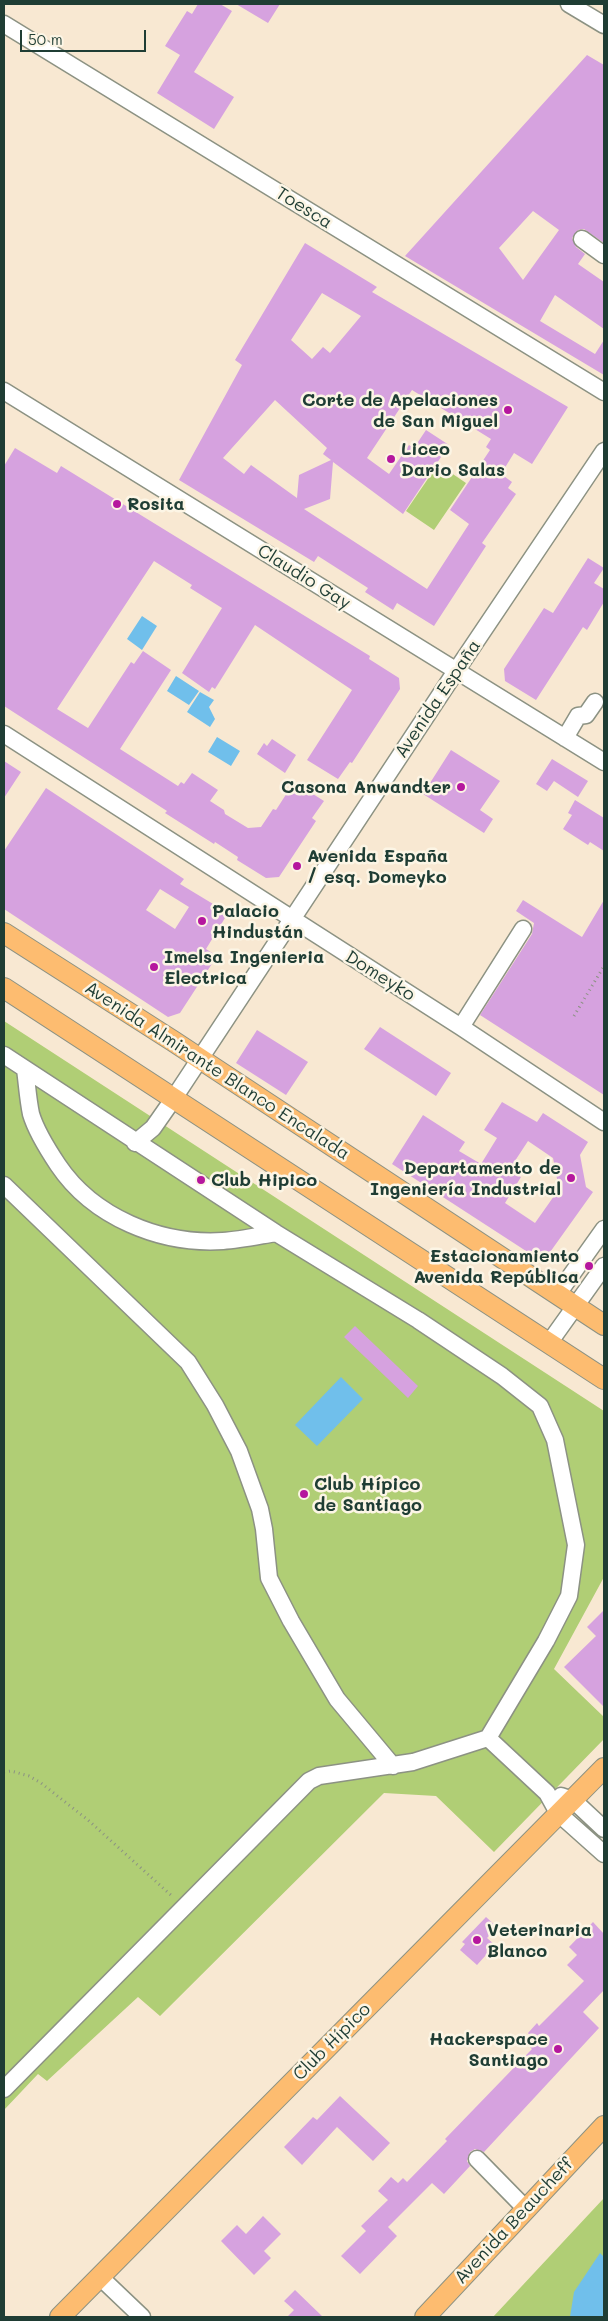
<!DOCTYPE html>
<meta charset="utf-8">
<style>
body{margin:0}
#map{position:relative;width:608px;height:2321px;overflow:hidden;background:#f8e8d2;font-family:Mali,sans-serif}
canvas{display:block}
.frame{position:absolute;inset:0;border:5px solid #1f3d34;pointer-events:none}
.scale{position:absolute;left:20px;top:30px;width:126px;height:22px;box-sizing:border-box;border:2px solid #1f3d34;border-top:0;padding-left:6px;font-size:15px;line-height:18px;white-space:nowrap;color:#1f3d34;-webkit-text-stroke:4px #fcf5e5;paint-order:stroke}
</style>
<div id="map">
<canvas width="608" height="2321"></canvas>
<div class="frame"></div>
<div class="scale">50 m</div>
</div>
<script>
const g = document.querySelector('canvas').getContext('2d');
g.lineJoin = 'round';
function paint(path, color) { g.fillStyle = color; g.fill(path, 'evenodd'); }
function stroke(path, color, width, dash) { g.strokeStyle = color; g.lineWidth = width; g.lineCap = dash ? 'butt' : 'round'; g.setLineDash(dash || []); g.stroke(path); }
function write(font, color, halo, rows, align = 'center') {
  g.font = font + ' Mali,sans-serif'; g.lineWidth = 5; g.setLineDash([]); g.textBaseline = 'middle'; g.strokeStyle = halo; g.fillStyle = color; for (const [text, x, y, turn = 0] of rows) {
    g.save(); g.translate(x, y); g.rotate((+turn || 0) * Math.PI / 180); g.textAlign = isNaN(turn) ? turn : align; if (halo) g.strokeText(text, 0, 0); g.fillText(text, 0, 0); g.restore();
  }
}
const green = new Path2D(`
 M438,464L466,483L434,530L406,511Z
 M4,1021L604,1411V1577L554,1669L604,1717V1739L494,1852L436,1796L384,1793L160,2016L138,1997L47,2081L38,2074L4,2110Z
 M604,2198V2317H493Z`);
const water = new Path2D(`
 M142,616L157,626L142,650L127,639Z
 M176,676L199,691L189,705L167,691Z
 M200,692L214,700L209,707L215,719L210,727L187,712Z
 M217,737L240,751L231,766L208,752Z
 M341,1377L363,1399L317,1446L295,1425Z
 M600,2253L604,2257V2317H570L574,2292Z`);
const building = new Path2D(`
 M198,4H220L232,11L194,72L234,97L214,129L157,93L180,55L165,46L187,11L192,14Z
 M236,4H280L268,23Z
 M587,55L604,65V243L584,229L578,230L572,238L576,247L585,254L578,264L604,282V329L555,295L540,321L595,354L604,340V375L405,256ZM533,211L559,230L523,280L499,248Z
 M305,243L377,287L372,292L568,407L532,464L514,453L501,474L512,482L508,488L516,494L482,543L486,546L434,626L397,603L393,610L365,592L368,588L318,556L314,562L179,480L242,365L235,360ZM322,293L361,316L330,353L323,347L312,359L291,340ZM412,390L491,439L486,447L490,450L450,510L469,524L427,589L304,509L330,499L333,462L403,514L449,445L426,430L414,448L409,445L389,474L367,458ZM275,400L327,448L323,454L331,460L299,475L297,498L251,465L244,474L223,458Z
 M15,448L57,473L61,466L370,656L369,659L399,678L400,689L352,763L350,762L338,779L307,760L352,690L255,625L215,689L212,687L209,692L182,673L222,608L190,588L192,585L154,561L57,709L88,728L131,662L134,664L143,651L171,670L120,749L178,786L181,782L184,784L192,773L218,790L210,801L224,810L225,814L248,828L261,827L273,809L276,810L294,782L324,801L312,818L316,821L279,877L266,878L237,860L238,857L215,842L214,844L165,813L167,811L4,706V466Z
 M588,558L604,568L594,583L604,589V602L587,630L583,627L536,700L505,681L504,669L544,608L553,613Z
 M272,739L296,755L285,773L257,754L264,743L267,746Z
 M451,750L500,781L480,810L493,819L484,833L423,794Z
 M552,759L588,781L578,797L554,781L547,791L536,784Z
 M4,761L21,772L4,798Z
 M46,788L184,879L180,884L228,913L206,949L217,956L180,1013L168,1017L4,909V851ZM160,889L189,907L175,929L146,910Z
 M575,800L604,818V851L590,842L588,845L563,829L572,815L568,813Z
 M523,900L582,937L604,900V1095L480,1015L532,934L534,923L516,911Z
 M380,1027L451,1073L436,1096L364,1049Z
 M257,1030L308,1062L286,1095L236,1063Z
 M502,1102L537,1122L543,1113L588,1142L580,1155L586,1187L593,1192L543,1262L392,1164L423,1115L465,1142L459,1151L481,1164L497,1138L484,1130ZM528,1141L553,1158L559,1189L535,1223L505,1203L521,1177L509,1170Z
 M355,1326L418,1386L408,1398L344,1337Z
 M604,1610V1707L564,1667L596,1636L587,1627Z
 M486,1917L497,1927L487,1938L495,1945L477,1965L460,1950L465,1944L462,1942Z
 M593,1922L604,1934V1990L583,2012L599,2028L484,2152L475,2149L470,2152L467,2161L470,2166L444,2194L432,2183L388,2227L397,2236L360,2274L341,2256L366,2231L361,2226L388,2200L378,2191L391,2177L398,2183L403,2178L407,2182L447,2141L445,2139L532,2049L524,2042L530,2036L528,2033L537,2023L539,2026L584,1981L567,1965L577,1955L569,1947Z
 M340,2096L390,2143L373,2161L337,2127L302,2165L284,2147L313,2117L317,2120Z
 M263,2216L281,2234L264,2251L271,2258L254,2275L221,2241L237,2225L246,2234Z
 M295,2290L323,2317H287L294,2310L284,2301Z`);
const path = new Path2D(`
 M574,1016L604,966
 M4,1772L11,1771L29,1776L41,1783L88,1820L173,1897`);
const minor = new Path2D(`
 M569,4L604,25
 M4,24L604,392
 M582,239L604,255
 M4,391L604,762
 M4,734L461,1027L604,1122
 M565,738L578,716L586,715L595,702
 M461,1027L523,929
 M4,1055L276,1233L418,1320L502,1376L540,1406L555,1440L576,1545L569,1596L546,1641L488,1738L413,1762L319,1776L309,1781L4,2089
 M25,1069C27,1084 28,1100 31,1114C36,1131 48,1150 58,1165C93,1217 160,1245 223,1241C240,1240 258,1236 276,1233
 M135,1143L153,1128L174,1098L456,671L604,451
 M4,1185L188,1362L215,1405L239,1451L260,1509L264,1529L269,1578L291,1621L337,1699L393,1766
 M557,1295L604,1229
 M549,1343L604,1266
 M488,1738L547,1793L558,1813L604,1854
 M561,1796L573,1800L604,1829
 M477,2159L526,2209
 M100,2277L142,2317`);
const major = new Path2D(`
 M4,933L173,1041L604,1325
 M4,988L604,1379
 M60,2317L604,1768
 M425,2317L604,2126`);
const markers = [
 [508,410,5,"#b5179e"],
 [391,459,5,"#b5179e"],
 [117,504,5,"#b5179e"],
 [461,787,5,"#b5179e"],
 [297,866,5,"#b5179e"],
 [202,921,5,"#b5179e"],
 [154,967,5,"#b5179e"],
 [571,1178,5,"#b5179e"],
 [201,1180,5,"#b5179e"],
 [589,1266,5,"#b5179e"],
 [304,1494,5,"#b5179e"],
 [477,1940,5,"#b5179e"],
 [558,2049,5,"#b5179e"]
];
const streetNames = [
 ["Toesca",304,208,32],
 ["Claudio Gay",304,577,32],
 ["Avenida España",438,699,-56],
 ["Domeyko",380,976,32],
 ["Avenida Almirante Blanco Encalada",217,1071,33],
 ["Club Hípico",332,2042,-45],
 ["Avenida Beaucheff",514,2221,-47]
];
const poiNames = [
 ["Corte de Apelaciones",498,400,"right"],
 ["de San Miguel",498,421,"right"],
 ["Liceo",401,449],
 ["Dario Salas",401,470],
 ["Rosita",127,504],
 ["Casona Anwandter",451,787,"right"],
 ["Avenida España",307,856],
 ["/ esq. Domeyko",307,877],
 ["Palacio",212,911],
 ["Hindustán",212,932],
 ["Imelsa Ingenieria",164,957],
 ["Electrica",164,978],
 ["Departamento de",561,1168,"right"],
 ["Ingeniería Industrial",561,1189,"right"],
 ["Club Hipico",211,1180],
 ["Estacionamiento",579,1256,"right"],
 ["Avenida República",579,1277,"right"],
 ["Club Hípico",314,1484],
 ["de Santiago",314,1505],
 ["Veterinaria",487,1930],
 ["Blanco",487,1951],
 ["Hackerspace",548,2039,"right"],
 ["Santiago",548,2060,"right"]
];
paint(green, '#b0ce75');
paint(water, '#70bfeb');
paint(building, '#d6a2df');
stroke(minor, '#8c9283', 19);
stroke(major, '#8c9283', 22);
stroke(path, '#8c9283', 3, [1, 4]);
stroke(minor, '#fff', 16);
stroke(major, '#fdbc70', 20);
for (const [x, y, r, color] of markers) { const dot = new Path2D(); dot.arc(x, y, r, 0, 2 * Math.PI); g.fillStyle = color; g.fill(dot); stroke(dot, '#fcf5e5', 2); }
write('18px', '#1f3d34', '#fcf5e5', streetNames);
write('bold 18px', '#1f3d34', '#fcf5e5', poiNames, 'left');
</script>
